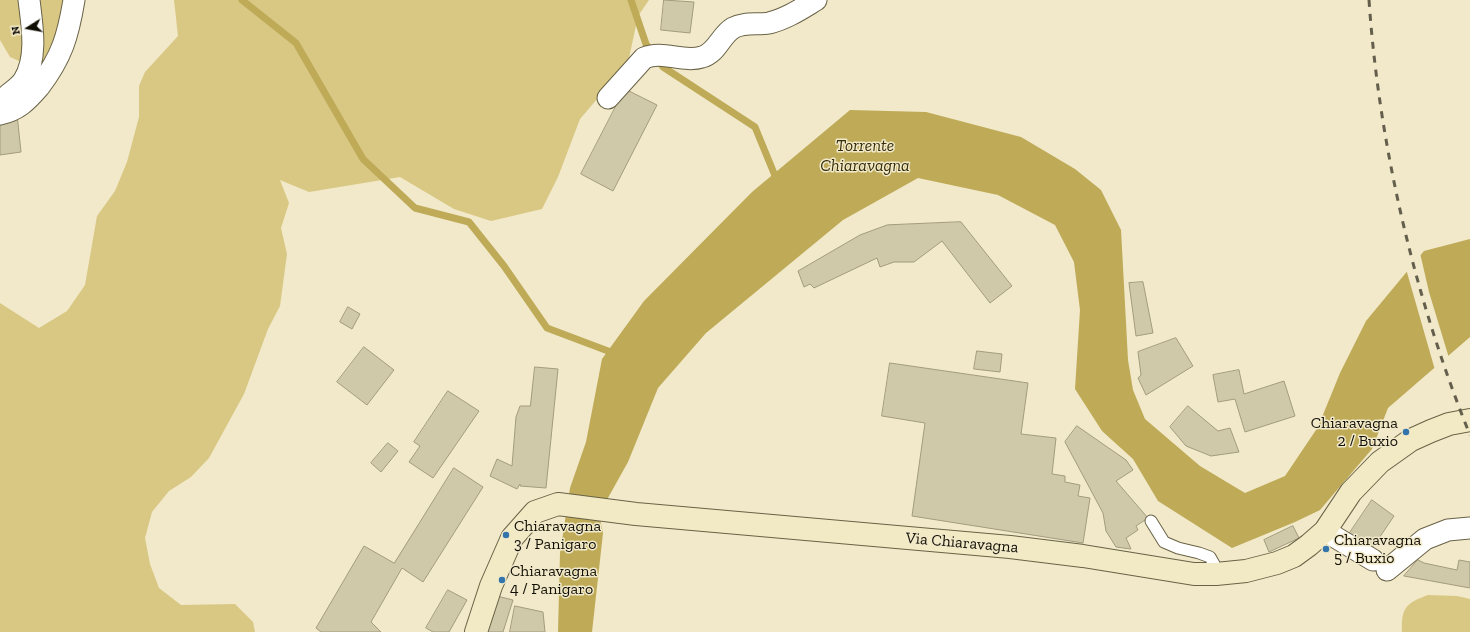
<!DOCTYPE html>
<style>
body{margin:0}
#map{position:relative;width:1470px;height:632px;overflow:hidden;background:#f1e9c9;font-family:"Zilla Slab",serif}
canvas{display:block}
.north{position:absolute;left:8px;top:8px;width:40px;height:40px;-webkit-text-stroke:3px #f1e9c9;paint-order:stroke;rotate:259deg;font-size:11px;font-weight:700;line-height:16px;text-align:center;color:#110e04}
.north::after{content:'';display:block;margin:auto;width:14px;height:18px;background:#110e04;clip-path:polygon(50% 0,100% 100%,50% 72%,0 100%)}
</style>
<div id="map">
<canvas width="1470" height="632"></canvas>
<div class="north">N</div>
</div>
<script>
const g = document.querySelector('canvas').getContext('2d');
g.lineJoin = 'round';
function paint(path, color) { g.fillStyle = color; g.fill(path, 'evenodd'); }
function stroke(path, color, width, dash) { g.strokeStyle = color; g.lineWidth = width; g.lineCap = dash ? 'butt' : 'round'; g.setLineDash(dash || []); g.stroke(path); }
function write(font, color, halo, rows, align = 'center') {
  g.font = font + ' "Zilla Slab",serif'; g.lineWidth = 3; g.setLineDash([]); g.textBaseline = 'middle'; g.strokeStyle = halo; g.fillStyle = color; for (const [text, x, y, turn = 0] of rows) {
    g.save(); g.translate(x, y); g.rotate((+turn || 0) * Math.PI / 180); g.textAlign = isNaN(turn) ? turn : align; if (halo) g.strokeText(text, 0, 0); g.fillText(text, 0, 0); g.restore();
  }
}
const green = new Path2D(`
 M0,0H69L66,15L39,70L10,57L0,40Z
 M174,0H649L638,16L628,63L580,119L558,177L542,209L491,221L454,209L400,177L309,192L280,180L289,203L281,228L287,254L280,306L268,329L244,394L209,458L191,477L169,491L152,512L145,538L150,564L159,588L181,605L235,604L253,622L255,632H0V303L39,328L67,311L85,285L97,216L115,191L127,162L139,117V86L145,72L178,36Z
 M1428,595L1457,596L1470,599V632H1402C1401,608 1406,603 1428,595Z`);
const water = new Path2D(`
 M850,110L926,112L1021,137L1075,169L1101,190L1121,230L1128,360L1133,390L1145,419L1200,466L1245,493L1285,476L1318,427L1340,373L1366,321L1424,251L1470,239V337L1388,408L1372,449L1320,510L1295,522L1232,548L1158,501L1133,459L1102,431L1075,389L1080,310L1074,262L1055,225L998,195L918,178L843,220L706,333L658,388L628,462L599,514L603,533L592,632H558L560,553L570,488L586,442L602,359L644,301L752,192Z`);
const pier = new Path2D(`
 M1420,253L1429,292L1449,358L1435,370L1406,269Z`);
const stream = new Path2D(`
 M242,0L296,43L363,159L415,208L469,222L504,266L547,328L616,354
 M631,0L646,44L663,67L755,127L778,183`);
const building = new Path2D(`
 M664,0L694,2L690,33L661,30Z
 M625,89L657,105L613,191L581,174Z
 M17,114L21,152L0,155V116Z
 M961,222L1012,286L990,303L942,241L914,262H894L880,267L877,258L814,288L810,284L804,287L798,271L860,235L887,225Z
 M1143,282L1153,333L1136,336L1129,283Z
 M348,307L360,314L352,329L340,322Z
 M1176,338L1193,366L1146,395L1138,378L1141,375L1138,352Z
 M364,347L394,370L367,405L337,382Z
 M977,351L1002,354L1000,372L974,369Z
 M890,363L1028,383L1021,434L1056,438L1052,474L1065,476V482L1080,485L1078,496L1090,498L1083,543L912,516L925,423L882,416Z
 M535,367L558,369L546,488L520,486V484L517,489L490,476L497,459L512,466L516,417L520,406H530Z
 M1239,370L1244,394L1284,381L1295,416L1245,432L1235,399L1218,402L1213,375Z
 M448,391L479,411L433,478L409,462L420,446L414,442Z
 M1188,406L1218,431L1230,428L1239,452L1211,456L1186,446L1170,427Z
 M1077,426L1126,460L1133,470L1116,481L1148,518L1136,526L1138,530L1126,538L1131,549L1116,547L1106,531L1103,513L1065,442Z
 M388,443L398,451L381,472L371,463Z
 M454,468L483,487L423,582L402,568L371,622L381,632H321L316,628L364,546L394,563Z
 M1372,500L1394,516L1369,553L1347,537Z
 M1293,526L1299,538L1269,552L1264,540Z
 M1418,560L1424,563L1457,570L1459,560L1470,562V588L1404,576Z
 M448,590L467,600L449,632H433L426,628Z
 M493,595L513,600L503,632H482Z
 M515,606L543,612L545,632H510Z`);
const lane = new Path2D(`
 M1151,521L1164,542L1178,548L1199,553L1210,557L1219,573`);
const street = new Path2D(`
 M608,98L644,58C663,50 683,63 702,57C717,53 720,36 733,28C744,22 757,25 769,23C786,19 801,9 816,0
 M0,104C5,94 18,90 24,80C38,57 32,25 29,0
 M0,114C18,110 27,101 39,87C62,57 68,36 74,0
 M1325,531L1373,560
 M1387,570L1425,539L1448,530L1470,528`);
const secondary = new Path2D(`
 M476,632L491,586L512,538L535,512L558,504L636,514L1010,547L1083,556L1194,574H1216L1246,571L1277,563L1294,556L1309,545L1325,531L1351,492L1380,462L1411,440L1431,431L1449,424L1470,420`);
const rail = new Path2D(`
 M1369,0C1379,146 1415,299 1470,435`);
const markers = [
 [1406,432,4,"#3375ab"],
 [506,535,4,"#3375ab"],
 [1326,549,4,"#3375ab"],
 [502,580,4,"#3375ab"]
];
const poiNames = [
 ["Chiaravagna",1398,423,"right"],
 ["2 / Buxio",1398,441,"right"],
 ["Chiaravagna",514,526],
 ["3 / Panigaro",514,544],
 ["Chiaravagna",1334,540],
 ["5 / Buxio",1334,558],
 ["Chiaravagna",510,571],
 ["4 / Panigaro",510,589]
];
const streetNames = [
 ["Via Chiaravagna",962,543,5]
];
const waterNames = [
 ["Torrente",865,146],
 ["Chiaravagna",865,166]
];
paint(green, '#d9c883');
paint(water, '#beaa57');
paint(pier, '#f1e9c9');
stroke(stream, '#beaa57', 7);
paint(building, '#cfc8a9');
stroke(building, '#a29b7d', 1);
stroke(lane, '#696246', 13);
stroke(street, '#696246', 23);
stroke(secondary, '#696246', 24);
stroke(lane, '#fff', 11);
stroke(street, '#fff', 21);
stroke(secondary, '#f2eac4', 22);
stroke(rail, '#645f4d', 3, [7, 7]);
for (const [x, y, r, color] of markers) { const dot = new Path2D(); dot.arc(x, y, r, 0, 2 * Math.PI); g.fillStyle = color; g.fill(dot); stroke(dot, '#f1e9c9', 1.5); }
write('16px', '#110e04', '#f1e9c9', poiNames, 'left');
write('16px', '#110e04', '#f1e9c9', streetNames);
write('italic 17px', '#362e08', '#f1e9c9', waterNames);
</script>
